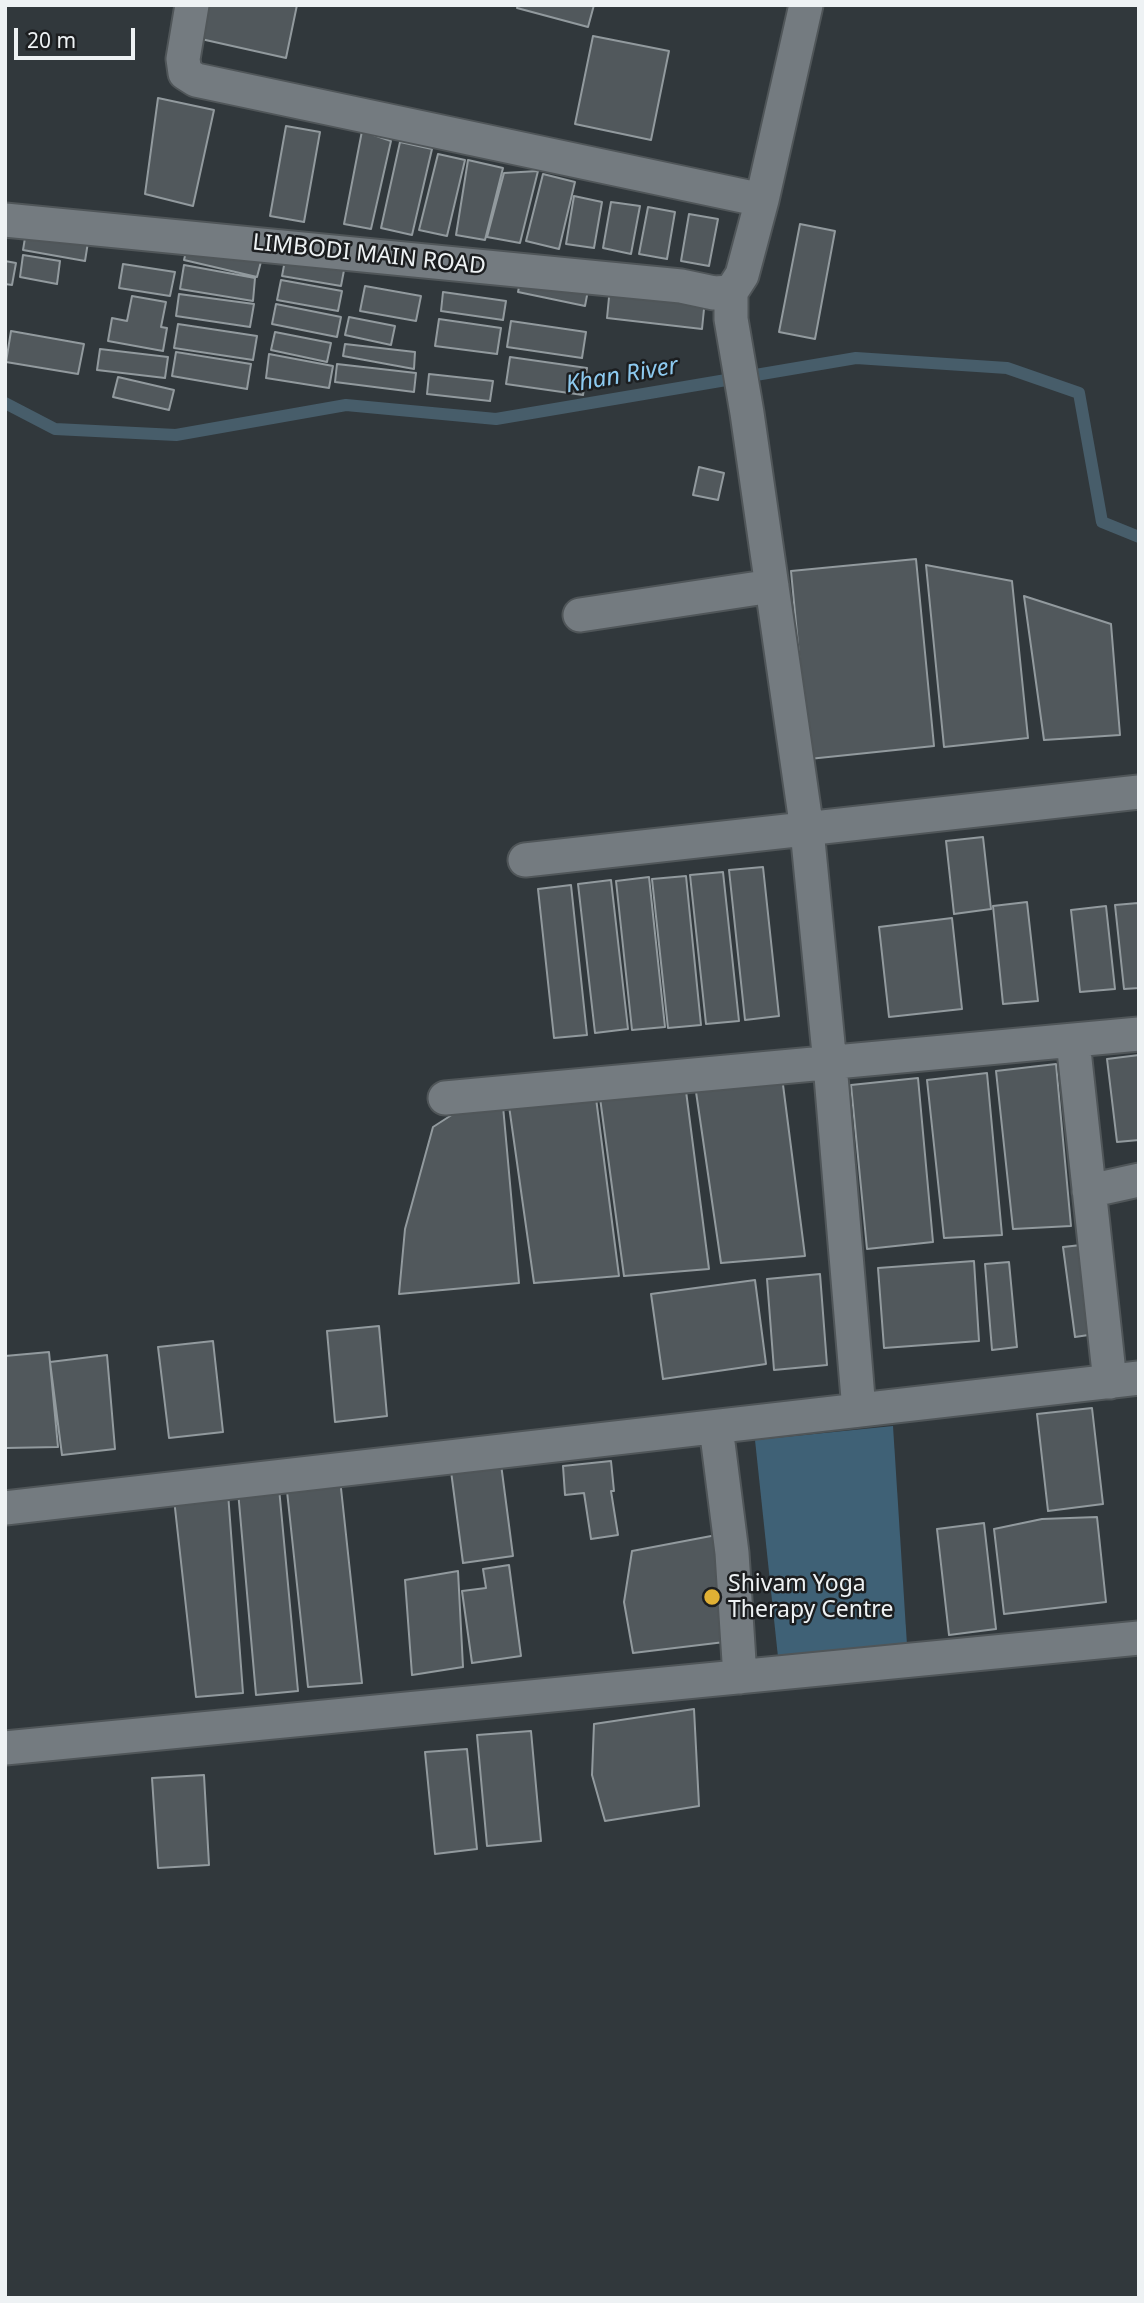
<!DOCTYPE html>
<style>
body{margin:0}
#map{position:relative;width:1144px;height:2303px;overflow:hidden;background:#31383c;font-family:"Noto Sans",sans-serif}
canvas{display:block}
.frame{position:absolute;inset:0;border:7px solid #eef2f4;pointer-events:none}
.scale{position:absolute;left:14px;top:28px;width:121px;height:32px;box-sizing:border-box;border:4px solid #eef2f4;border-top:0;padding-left:9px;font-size:21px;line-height:24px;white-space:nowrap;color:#eef2f4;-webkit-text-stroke:5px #1c1e20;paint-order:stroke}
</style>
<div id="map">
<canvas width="1144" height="2303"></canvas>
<div class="frame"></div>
<div class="scale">20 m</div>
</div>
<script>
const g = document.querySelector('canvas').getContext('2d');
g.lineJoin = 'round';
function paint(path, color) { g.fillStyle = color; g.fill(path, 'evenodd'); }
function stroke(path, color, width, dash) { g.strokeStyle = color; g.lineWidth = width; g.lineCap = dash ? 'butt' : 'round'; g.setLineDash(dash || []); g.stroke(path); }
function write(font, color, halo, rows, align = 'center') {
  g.font = font + ' "Noto Sans",sans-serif'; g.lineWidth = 5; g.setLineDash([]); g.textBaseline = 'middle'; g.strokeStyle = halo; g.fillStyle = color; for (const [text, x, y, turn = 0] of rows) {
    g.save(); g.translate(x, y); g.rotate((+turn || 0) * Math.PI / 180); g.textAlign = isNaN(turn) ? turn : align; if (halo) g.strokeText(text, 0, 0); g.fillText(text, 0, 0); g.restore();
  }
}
const green = new Path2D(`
 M893,1426L907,1645L778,1657L755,1440Z`);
const stream = new Path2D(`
 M5,403L55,429L176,435L346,405L496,419L856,358L1007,368L1079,393L1102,522L1139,537`);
const building = new Path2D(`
 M209,5H297L286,58L201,39Z
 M518,5H594L588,27L517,8Z
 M593,36L669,51L651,140L575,124Z
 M158,98L214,110L193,206L145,194Z
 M286,126L320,132L304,222L270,216Z
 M362,131L391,141L371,229L344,224Z
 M400,142L432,149L412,235L381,228Z
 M438,154L465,160L447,236L419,230Z
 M468,160L503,168L485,240L456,235Z
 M538,171L520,243L487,237L504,173Z
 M543,174L575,182L559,249L526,241Z
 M574,196L602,202L594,248L566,244Z
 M611,202L640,206L631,254L603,248Z
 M648,207L675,212L667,259L639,254Z
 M689,214L718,219L709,266L681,261Z
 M800,224L835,231L815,339L779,332Z
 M27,226L89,236L85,261L23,250Z
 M188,243L263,254L257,277L184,260Z
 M23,255L60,261L57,284L20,277Z
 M286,255L345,265L341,286L282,276Z
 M5,261L16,263L12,285L5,284Z
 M123,264L175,272L170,296L119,288Z
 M184,265L255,278L253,301L180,289Z
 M522,272L589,285L585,306L518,292Z
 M281,280L342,291L338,311L277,300Z
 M365,286L421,296L416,321L360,311Z
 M610,287L705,299L702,329L607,318Z
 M443,292L506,301L503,320L441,311Z
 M179,294L254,304L250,327L176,316Z
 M132,296L166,302L161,327L167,328L163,351L108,341L112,318L127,321Z
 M276,304L341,317L337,337L272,324Z
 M349,317L395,326L391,345L345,335Z
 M439,319L501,328L497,354L435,346Z
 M511,321L586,332L582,358L507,347Z
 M178,324L257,336L253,360L174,348Z
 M11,331L84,344L78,374L6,362Z
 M275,332L331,343L327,362L271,350Z
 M345,344L415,352L414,369L343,356Z
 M100,349L168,357L165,378L97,370Z
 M176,352L251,364L247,389L172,376Z
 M269,354L333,366L329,388L266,378Z
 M510,357L587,368L583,395L506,384Z
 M337,364L416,373L414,392L335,382Z
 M429,374L493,381L490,401L427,394Z
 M118,377L174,390L169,410L113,397Z
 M699,467L724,473L718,500L693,495Z
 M916,559L934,746L809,759L791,571Z
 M926,565L1012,581L1028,738L944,747Z
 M1024,596L1111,624L1120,735L1044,740Z
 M983,837L991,909L954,914L946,841Z
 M763,867L779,1016L745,1020L729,870Z
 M723,872L739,1021L706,1024L690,875Z
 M686,876L701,1025L668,1028L652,879Z
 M649,877L665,1027L632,1030L616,881Z
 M611,880L628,1029L595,1033L578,884Z
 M571,885L587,1035L554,1038L538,889Z
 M1027,902L1038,1001L1003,1004L993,906Z
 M1138,903L1139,988L1124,989L1115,905Z
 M1106,906L1115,989L1080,992L1071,910Z
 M952,918L962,1009L889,1017L879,927Z
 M1139,1055V1140L1117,1142L1107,1059Z
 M1056,1064L1071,1226L1013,1229L996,1071Z
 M987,1073L1002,1235L944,1238L927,1080Z
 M782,1077L805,1256L721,1263L695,1085Z
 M918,1078L933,1242L867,1249L851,1085Z
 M686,1091L709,1269L624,1276L600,1098Z
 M596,1098L619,1276L534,1283L509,1106Z
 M503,1106L519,1283L399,1294L405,1229L433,1127L464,1107Z
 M1090,1244L1102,1333L1075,1337L1063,1247Z
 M974,1261L979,1341L884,1348L878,1268Z
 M1009,1262L1017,1347L992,1350L985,1264Z
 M820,1274L827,1365L774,1370L767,1279Z
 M755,1280L766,1364L663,1379L651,1294Z
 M379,1326L387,1416L335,1422L327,1331Z
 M213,1341L223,1432L169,1438L158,1347Z
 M49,1352L58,1447L6,1448L5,1356Z
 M107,1355L115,1449L62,1455L50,1362Z
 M1092,1408L1103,1504L1048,1511L1037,1414Z
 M611,1461L614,1491H611L618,1535L591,1539L584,1493L565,1495L563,1466Z
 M501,1464L513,1556L463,1563L451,1471Z
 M340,1479L362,1683L308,1687L286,1482Z
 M279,1488L298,1691L256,1695L238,1491Z
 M228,1493L243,1693L196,1697L174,1499Z
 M1097,1517L1106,1602L1004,1614L994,1529L1042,1519Z
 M984,1523L996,1629L949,1635L937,1529Z
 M727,1533L733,1641L633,1653L624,1602L632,1551Z
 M509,1565L521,1656L472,1663L462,1591L486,1588L483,1569Z
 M458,1571L463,1667L412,1675L405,1580Z
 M694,1709L699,1806L605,1821L592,1775L594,1724Z
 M531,1731L541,1841L487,1846L477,1735Z
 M467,1749L477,1849L435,1854L425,1752Z
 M204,1775L209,1865L158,1868L152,1778Z`);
const street = new Path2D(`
 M192,5L183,59L185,73L196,80L762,200
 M806,5L762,200L742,275L731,292V319L747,413L807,830L830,1064L859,1410
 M5,220L681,286L714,293L731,292
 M580,615L772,586
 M525,860L1139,792
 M1073,1041L1110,1382
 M445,1098L1139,1034
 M1089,1191L1139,1180
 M716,1427L732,1553L740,1677
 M5,1508L1139,1378
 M5,1748L1139,1638`);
const markers = [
 [712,1597,9,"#e0b034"]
];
const streetNames = [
 ["LIMBODI MAIN ROAD",369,255,6]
];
const poiNames = [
 ["Shivam Yoga",728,1584],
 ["Therapy Centre",728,1610]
];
const waterNames = [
 ["Khan River",622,376,-10]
];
paint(green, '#3f6176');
stroke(stream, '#475d6a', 12);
paint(building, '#51585c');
stroke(building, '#929a9e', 2);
stroke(street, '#505659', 37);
stroke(street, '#747b80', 33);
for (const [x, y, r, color] of markers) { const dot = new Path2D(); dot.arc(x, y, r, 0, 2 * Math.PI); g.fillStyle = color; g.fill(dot); stroke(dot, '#1c1e20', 2.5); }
write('23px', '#eef2f4', '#1c1e20', streetNames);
write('23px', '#eef2f4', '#1c1e20', poiNames, 'left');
write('italic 24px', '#8dcaf0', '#1c1e20', waterNames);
</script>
